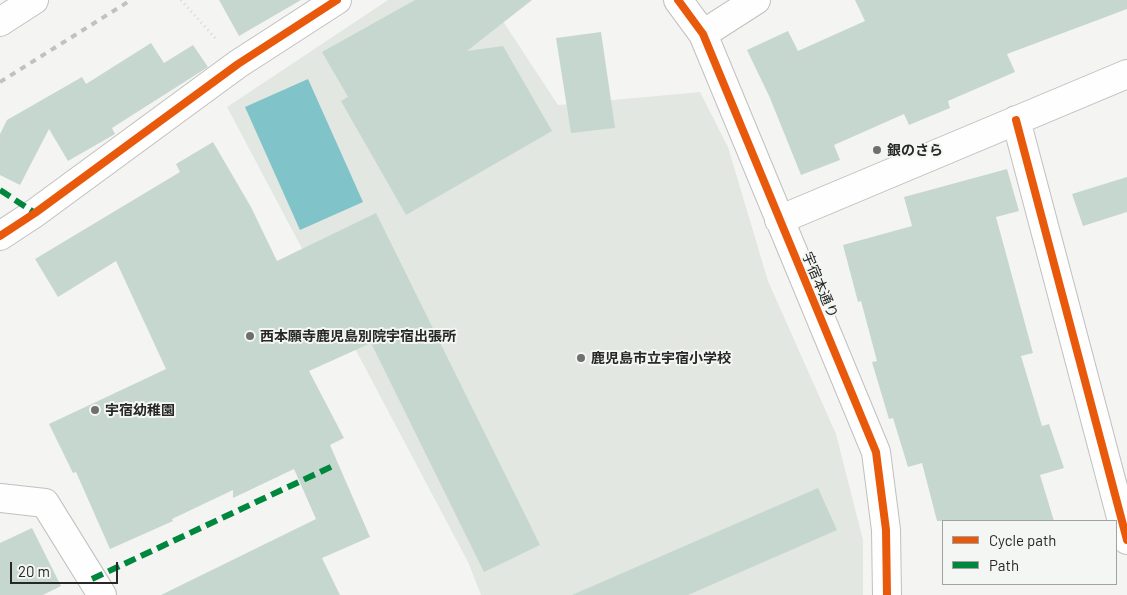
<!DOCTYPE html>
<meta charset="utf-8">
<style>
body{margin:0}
#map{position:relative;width:1127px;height:595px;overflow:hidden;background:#f4f5f3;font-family:Barlow,sans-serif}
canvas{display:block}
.legend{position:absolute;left:942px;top:520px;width:175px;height:65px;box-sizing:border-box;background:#f3f6f2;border:1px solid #a1a3a0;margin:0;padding:6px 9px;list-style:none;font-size:15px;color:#262726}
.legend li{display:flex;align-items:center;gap:10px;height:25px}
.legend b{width:25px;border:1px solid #a1a3a0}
.scale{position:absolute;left:10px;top:562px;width:108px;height:22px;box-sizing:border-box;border:2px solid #262726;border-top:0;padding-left:6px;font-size:15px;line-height:18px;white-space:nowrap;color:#262726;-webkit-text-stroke:4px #f3f6f2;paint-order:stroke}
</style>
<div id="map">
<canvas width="1127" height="595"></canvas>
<ul class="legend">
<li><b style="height:6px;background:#e8590c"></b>Cycle path</li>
<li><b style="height:6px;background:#00873e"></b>Path</li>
</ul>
<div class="scale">20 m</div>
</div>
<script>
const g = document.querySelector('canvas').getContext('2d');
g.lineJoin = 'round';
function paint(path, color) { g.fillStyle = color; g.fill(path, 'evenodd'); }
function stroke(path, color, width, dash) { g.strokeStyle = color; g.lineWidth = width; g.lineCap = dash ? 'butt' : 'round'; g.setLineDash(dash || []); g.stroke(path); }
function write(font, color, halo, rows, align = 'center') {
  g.font = font + ' Barlow,"Noto Sans JP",sans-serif'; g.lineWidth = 4; g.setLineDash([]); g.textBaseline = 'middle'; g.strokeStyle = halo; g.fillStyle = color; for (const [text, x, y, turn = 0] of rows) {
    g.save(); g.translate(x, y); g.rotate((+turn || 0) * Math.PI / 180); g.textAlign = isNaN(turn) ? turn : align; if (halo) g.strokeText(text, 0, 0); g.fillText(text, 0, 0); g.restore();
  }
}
const built = new Path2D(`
 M388,0H489L558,105L700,92L728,147L768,281L836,434L863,540V595H481L468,562L227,107Z`);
const water = new Path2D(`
 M308,79L363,202L300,230L245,107Z`);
const building = new Path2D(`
 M219,0H301L239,36Z
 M415,0H532L467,51L503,46L552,131L406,215L341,101L348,97L322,52Z
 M855,0H1127V9L1007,54L1015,72L948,101L950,108L909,125L904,114L834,145L840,160L801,175L770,98L747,50L788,31L798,51L865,21Z
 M601,32L615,128L571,133L556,38Z
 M151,43L164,63L193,45L208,67L112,128L115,134L68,161L49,129L20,185L0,175V134L7,120L82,77L86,84Z
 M213,142L251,207L277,261L376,213L540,545L484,572L371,343L309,371L344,438L330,445L370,537L322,558L340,595H161L316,519L294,469L233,498V490L172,519L173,521L110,549L76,472L73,473L49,424L166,369L116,261L58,297L35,259L180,172L176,164Z
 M1007,169L1019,211L996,217L1033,353L1021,356L1042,426L1049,424L1064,468L1040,475L1054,521H937L922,463L908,467L893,418L889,419L872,362L877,361L861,301L858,302L843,245L912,226L904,197Z
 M1127,177V212L1083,226L1072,194Z
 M818,488L837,530L688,595H572Z
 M32,528L61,586L43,595H0V543Z`);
const path = new Path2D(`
 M181,0L216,39`);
const minor = new Path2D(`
 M678,0L703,34L876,452L886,530L887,595
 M0,22L34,0
 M703,34L756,0
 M1016,120L1127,540
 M779,220L1127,74
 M0,236L35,213L238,64L337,0
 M0,498L45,503L102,595`);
const rail = new Path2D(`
 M0,82L131,0`);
const quiet = new Path2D(`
 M0,190L35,213
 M92,579L335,465`);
const cycleway = new Path2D(`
 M678,0L703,34L876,452L886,530L887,595
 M1016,120L1127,540
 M0,236L35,213L238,64L337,0`);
const markers = [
 [877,150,5,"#6e6f6e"],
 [250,336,5,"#6e6f6e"],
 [581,358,5,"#6e6f6e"],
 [95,410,5,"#6e6f6e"]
];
const poiNames = [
 ["銀のさら",887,150],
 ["西本願寺鹿児島別院宇宿出張所",260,336],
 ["鹿児島市立宇宿小学校",591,358],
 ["宇宿幼稚園",105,410]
];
const streetNames = [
 ["宇宿本通り",820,285,67]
];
paint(built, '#e3e7e1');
paint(water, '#80c3c9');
paint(building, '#c6d7d0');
stroke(minor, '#c0c1bf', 30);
stroke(path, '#d5d5d4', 3, [1, 4]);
stroke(minor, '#fdfefd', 28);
stroke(rail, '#c1c1c1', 4, [6, 6]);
stroke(quiet, '#00873e', 6, [12, 6]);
stroke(cycleway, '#e8590c', 8);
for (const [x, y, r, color] of markers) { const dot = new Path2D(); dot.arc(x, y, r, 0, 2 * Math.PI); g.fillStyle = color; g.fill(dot); stroke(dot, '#f3f6f2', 2); }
write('bold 14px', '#262726', '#f3f6f2', poiNames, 'left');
write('14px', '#262726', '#f3f6f2', streetNames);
</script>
